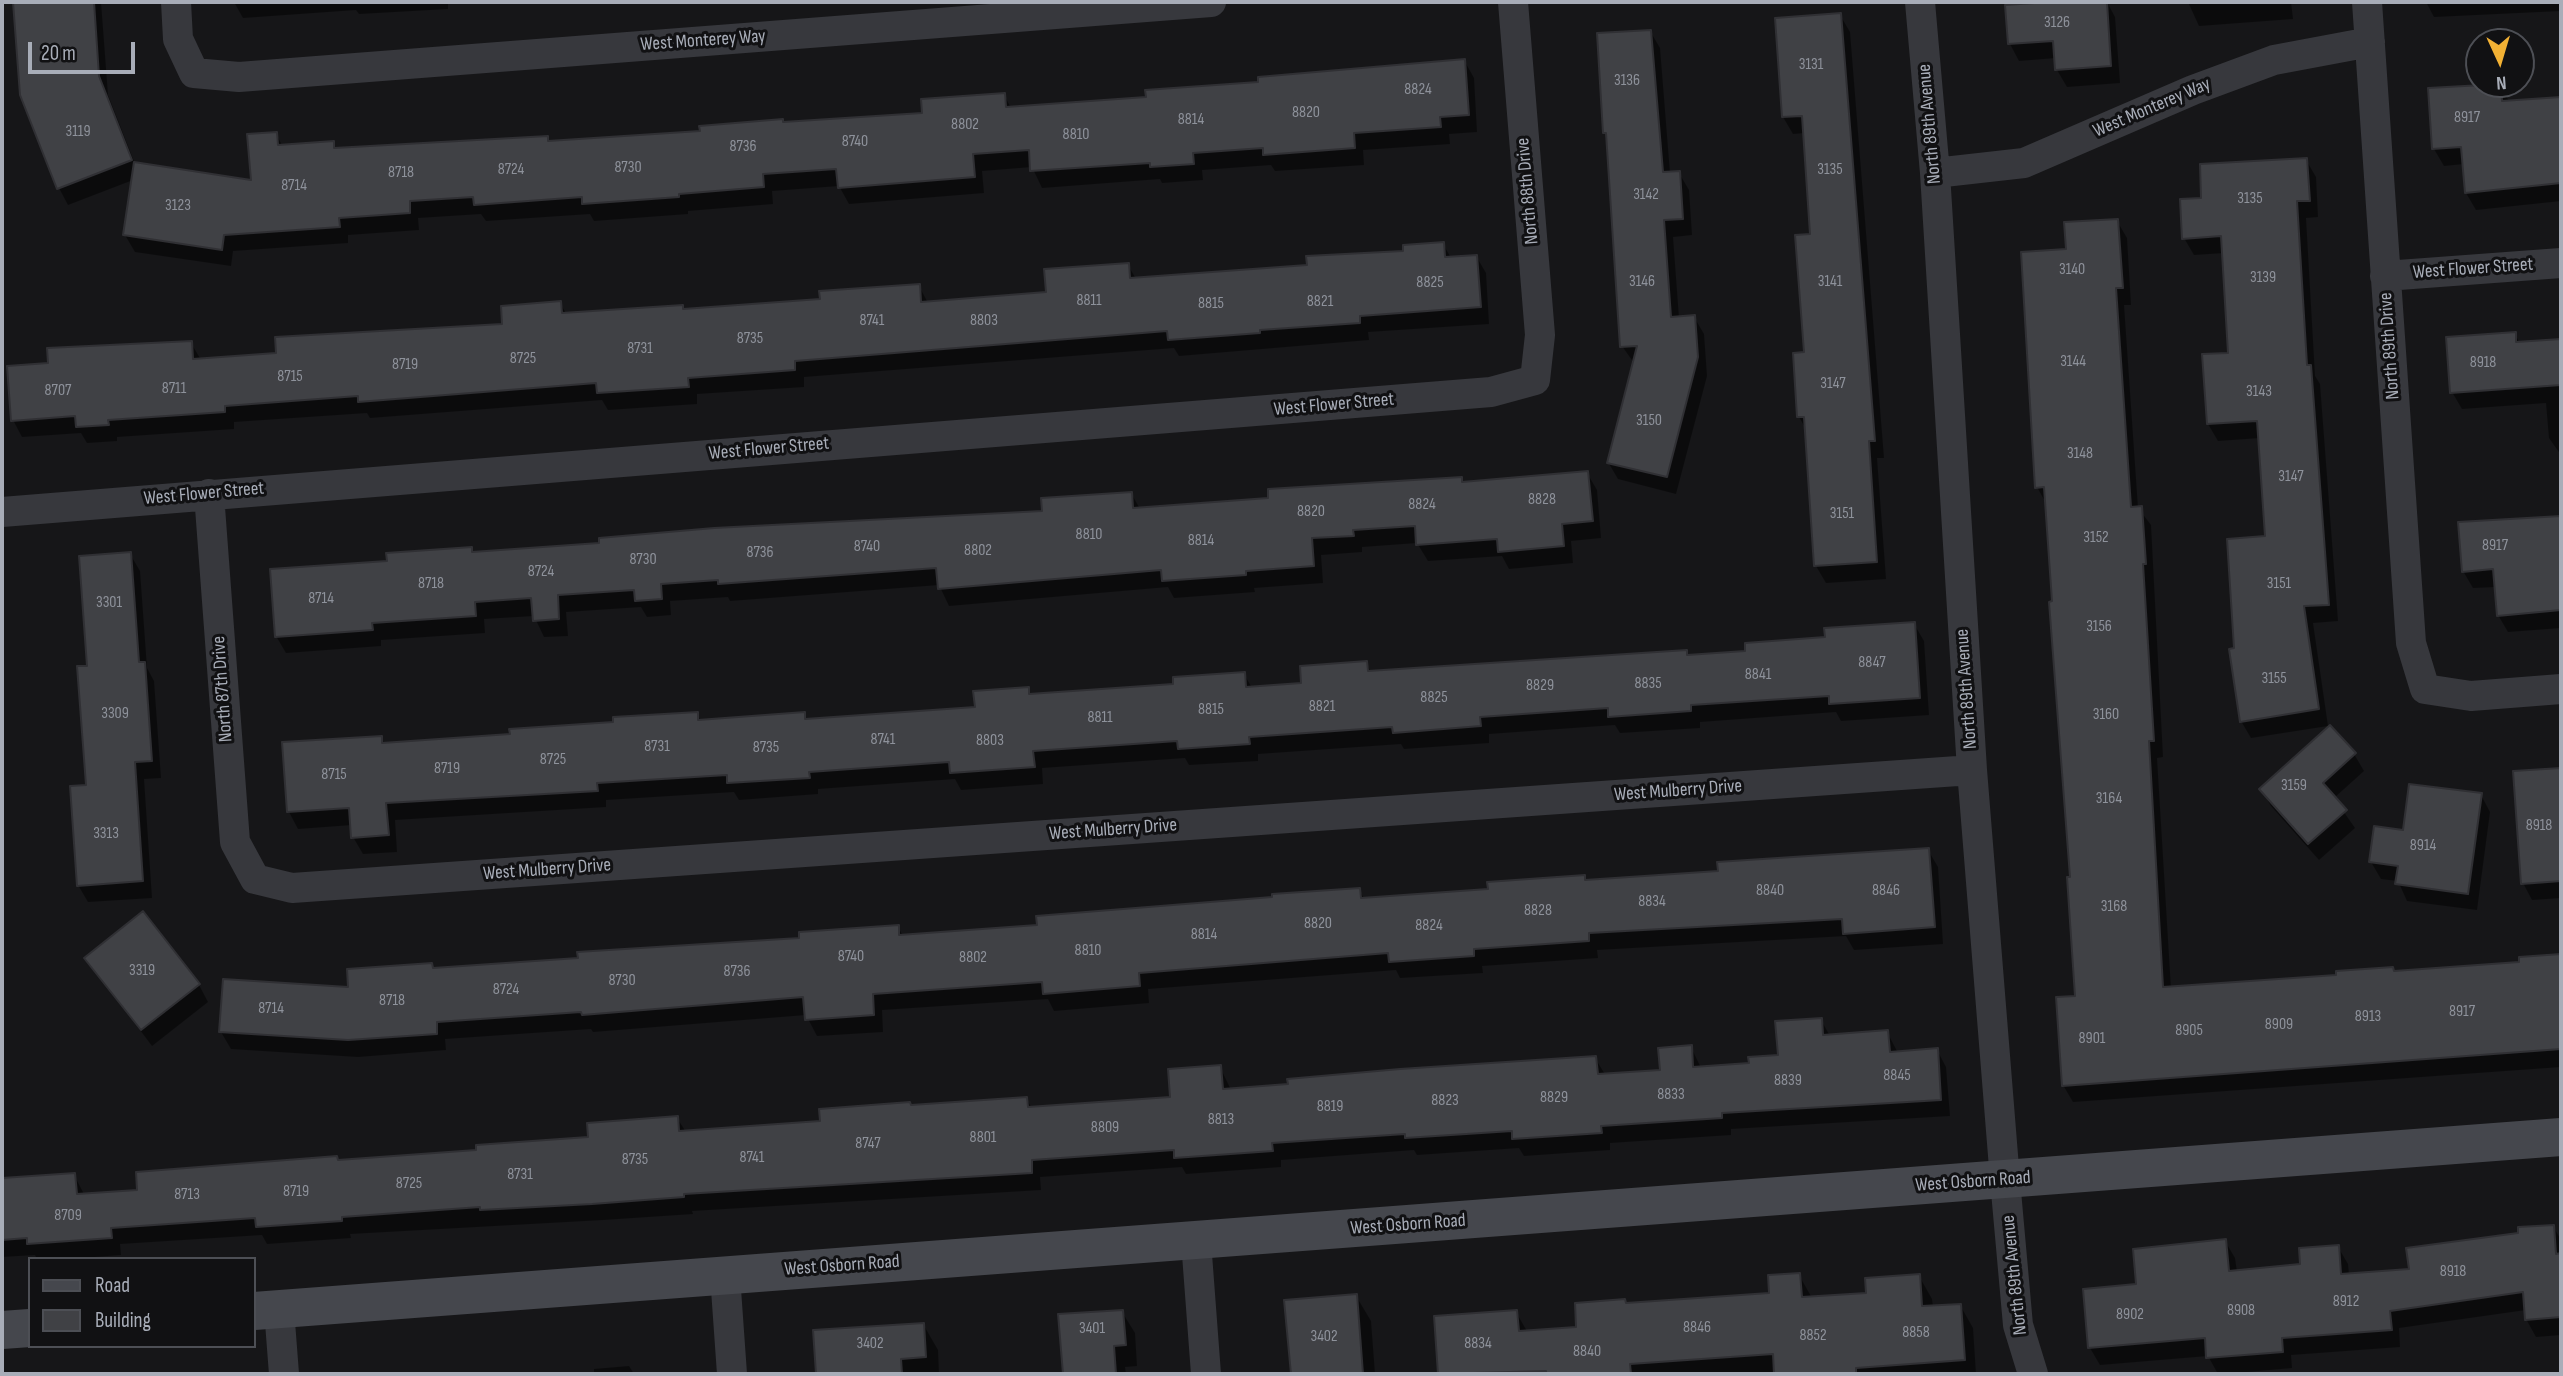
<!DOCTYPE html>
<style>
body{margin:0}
#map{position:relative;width:2563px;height:1376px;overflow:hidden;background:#161618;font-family:"Sofia Sans Condensed",sans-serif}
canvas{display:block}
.frame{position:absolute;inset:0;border:4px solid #a8adb8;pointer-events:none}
.legend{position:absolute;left:28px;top:1257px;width:228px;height:91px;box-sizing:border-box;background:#111113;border:2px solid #4d4f55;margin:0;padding:9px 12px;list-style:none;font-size:21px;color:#a8adb8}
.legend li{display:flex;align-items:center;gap:14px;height:35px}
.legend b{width:35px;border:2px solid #4d4f55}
.north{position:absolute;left:2465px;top:28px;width:70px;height:70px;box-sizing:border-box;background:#111113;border:2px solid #4d4f55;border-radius:50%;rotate:176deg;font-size:19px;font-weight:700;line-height:28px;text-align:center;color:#a8adb8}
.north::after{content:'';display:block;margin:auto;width:24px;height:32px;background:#f2b134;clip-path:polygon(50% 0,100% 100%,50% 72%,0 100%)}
.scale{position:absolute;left:28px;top:42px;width:107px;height:32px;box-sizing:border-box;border:4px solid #a8adb8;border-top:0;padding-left:9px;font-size:21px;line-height:24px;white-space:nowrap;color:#a8adb8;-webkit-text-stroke:5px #111113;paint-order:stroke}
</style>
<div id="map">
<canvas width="2563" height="1376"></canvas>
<div class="frame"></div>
<ul class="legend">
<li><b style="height:9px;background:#45474d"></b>Road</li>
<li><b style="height:19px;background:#404145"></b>Building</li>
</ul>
<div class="north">N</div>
<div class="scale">20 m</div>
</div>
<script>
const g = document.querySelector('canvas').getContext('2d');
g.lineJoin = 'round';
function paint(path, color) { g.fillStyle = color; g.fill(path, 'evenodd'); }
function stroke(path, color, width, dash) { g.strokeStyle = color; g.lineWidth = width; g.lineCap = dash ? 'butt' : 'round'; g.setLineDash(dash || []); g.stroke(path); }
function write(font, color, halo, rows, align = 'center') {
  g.font = font + ' "Sofia Sans Condensed",sans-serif'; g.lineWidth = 6; g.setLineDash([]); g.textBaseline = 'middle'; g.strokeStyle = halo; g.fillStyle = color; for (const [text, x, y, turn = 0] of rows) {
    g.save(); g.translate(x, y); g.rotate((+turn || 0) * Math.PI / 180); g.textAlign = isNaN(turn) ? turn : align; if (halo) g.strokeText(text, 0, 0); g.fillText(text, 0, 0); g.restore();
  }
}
const shadow = new Path2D(`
 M15,2H101L108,95L135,164L252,182L276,134L283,147L333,143L337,150L547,138L550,143L924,114L1004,95L1011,108L1147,99L1464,60L1474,78L1477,132L1449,134L1450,144L1363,150L1364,165L1275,171L1271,165L1202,170L1203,180L1162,183L1160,179L1042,188L1032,167L982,171L984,193L849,204L839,186L772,191L773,204L688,211V214L594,221L590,214L486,221L481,214L418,218L419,230L348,235V243L233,251L231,266L135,252L125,235L133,180L68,205L59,188L22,94Z
 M234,2H451H448V9L359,14L356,10L243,18Z
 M2008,2H2107L2115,17L2120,83L2067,87L2057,70L2056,58L2019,61L2010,44Z
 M2188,2H2291L2293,19L2199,26Z
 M2426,2H2561V11L2434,17Z
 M1840,15L1850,32L1884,458H1877L1886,579L1826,583L1816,566L1806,429L1799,417L1812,235L1805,133L1793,134L1783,117Z
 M1650,31L1660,48L1670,173H1679L1689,190L1692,235L1673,237L1679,318L1694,317L1704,334L1707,376L1676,494L1618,479L1608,462L1634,363L1622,346L1609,138L1605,132Z
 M2500,85L2510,103L2561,99V201L2476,210L2466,193L2464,164L2444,166L2434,149Z
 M2306,160L2316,177L2318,217L2306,218L2315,376L2320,384L2338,621L2313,623L2328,726L2251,738L2241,721L2236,650L2267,538L2260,438L2218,441L2208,424L2230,354L2224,253L2194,255L2184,238L2203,200Z
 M2117,221L2127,238L2131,305H2124L2138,508L2151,525L2163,757L2157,758L2171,989L2521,964V959L2561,956V1067L2073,1102L2063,1085L2077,997L2047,505L2037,487L2068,251Z
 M1443,244L1451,258L1476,256L1486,273L1489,324L1368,332L1369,340L1179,356L1174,348L804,377V387L697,394V404L608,410L602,400L370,418L367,413L234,422V429L117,437V441L87,443L81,433L22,437L13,420L50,365L191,343L201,360L278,354L504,326L560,303L567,315L822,301L919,286L928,303L1048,294L1128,265L1136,279L1309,267Z
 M2515,334L2520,344L2561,341V455L2549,438L2546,403L2462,409L2452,392Z
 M1587,473L1597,490L1601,538L1571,541L1573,563L1509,569L1502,556L1428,561L1417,543L1362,547V552L1321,555L1323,583L1254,588L1255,592L1174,598L1168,587L949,606L939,585L730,601L728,597L670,601L671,615L647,617L641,607L566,612L568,636L544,637L534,616L484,619L485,633L381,640V646L286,653L276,636L389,563L471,549L474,554L1044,513L1131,493L1140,509L1270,500L1461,479L1464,484Z
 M2561,519V628L2508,632L2498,615L2496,587L2473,588L2463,571L2460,524Z
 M130,554L140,571L147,668L154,681L161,778L144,779L152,898L88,902L78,885L88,787L89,667Z
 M1914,624L1924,641L1929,715L1841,721L1836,712L1700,722V728L1620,733L1615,725L1489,734V743L1404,749L1401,744L1258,754V761L1189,765L1185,758L1042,768L1043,784L961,790L955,779L818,789V794L739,800L734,792L606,800V807L395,820L397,852L363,854L353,837L352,825L298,829L289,812L381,737L385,745L511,736L697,714L701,721L804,714L808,721L976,709L1028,689L1032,696L1175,686L1244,674L1252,688L1303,685L1366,663L1371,672L1686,652L1689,657L1747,652Z
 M2354,754L2364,771L2334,798L2355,828L2319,860L2271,806L2261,789Z
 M2561,770V898L2532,900L2523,883L2515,773Z
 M2481,795L2490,812L2477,910L2407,901L2398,881L2381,879L2371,862L2405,832Z
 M1928,850L1938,867L1943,944L1854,950L1846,936L1597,950L1598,958L1482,966L1483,973L1400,978L1396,970L1148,989L1149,1003L1054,1011L1048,999L882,1010L883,1032L817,1036L806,1015L593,1032L591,1029L445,1039L446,1050L358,1057L231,1049L221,1032L431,965L434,970L579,959L898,927L903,936L1039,927L1359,890L1365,900L1490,891L1584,877L1587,882L1720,873Z
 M86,958L199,985L208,1002L152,1046Z
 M1821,1020L1830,1036L1887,1032L1898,1053L1937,1050L1946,1067L1950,1116L1731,1129V1135L1610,1143V1150L1524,1156L1519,1148L1417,1155L1414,1150L1281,1160V1167L1186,1174L1182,1167L1040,1177L1041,1190L692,1211L693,1214L603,1220L350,1234L351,1238L267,1244L262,1235L120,1244L121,1255L68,1259H37L35,1255L2,1257V1174L5,1180L74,1175L85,1196L139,1192L339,1162L478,1152L589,1139L677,1118L686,1132L822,1123L911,1107L1026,1099L1032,1108L1172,1098L1220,1067L1231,1090L1595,1058L1606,1076L1662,1072L1691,1047L1701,1068L1751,1064L1779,1057Z
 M2553,1226L2561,1240V1335L2536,1337L2526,1319V1310L2399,1328L2400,1347L2291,1355L2292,1368L2225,1374H2218L2208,1356L2100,1365L2090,1348L2138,1286L2225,1241L2235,1258L2237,1272L2302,1266L2338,1247L2348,1264L2349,1275L2411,1271Z
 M1799,1275L1812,1298L1868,1294L1919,1276L1932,1299L1933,1307L1960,1305L1973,1328L1976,1374H1439L1435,1318L1516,1312L1528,1333L1578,1329L1626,1304L1771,1294Z
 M1356,1296L1371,1321L1375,1374H1292L1286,1301Z
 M1122,1312L1135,1333L1137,1366L1125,1367L1126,1374H1064L1060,1316Z
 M923,1324L938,1350L939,1374H818L815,1332Z
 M629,1366L634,1374H594V1369Z`);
const building = new Path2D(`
 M13,2H94L99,76L132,160L57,189L20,95Z
 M2049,2H2107L2111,66L2055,70L2053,41L2008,44L2005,5Z
 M1841,13L1875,441H1869L1877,562L1814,566L1804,417H1797L1793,353L1804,352L1795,235L1810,234L1802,116L1782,117L1775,18Z
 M1651,30L1663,172L1680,171L1683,219L1664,220L1671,317L1695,315L1698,357L1667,477L1607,463L1637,346L1620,347L1606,133H1603L1597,33Z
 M1465,59L1469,115L1440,117L1441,127L1354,133L1355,148L1263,155V148L1193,153L1194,164L1150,167V163L1030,171L1029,150L973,154L975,177L838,188L836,169L763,174L764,187L679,194V197L582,204V197L474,205L473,197L410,201V213L339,218L340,227L224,235L222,250L123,235L134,162L251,180L247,134L277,132L278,145L334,141V148L548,136V141L700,131L699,126L783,119V122L922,113L921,99L1005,93L1006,107L1146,97L1145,90L1258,82V77Z
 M2501,84L2502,101L2561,97V183L2465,193L2461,147L2432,149L2428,88Z
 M2307,158L2310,201H2297L2307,365H2311L2329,605L2304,606L2319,709L2240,722L2229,649L2234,648L2227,539L2265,536L2257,421L2207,424L2202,354L2228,353L2221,236L2182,239L2180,199L2201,198L2200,164Z
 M2118,219L2123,288H2116L2131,507L2142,506L2146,564H2143L2154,741H2149L2163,987L2336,975V971L2393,967L2394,971L2519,962V957L2561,954V1049L2062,1086L2056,997L2075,996L2067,877H2070L2049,602L2052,601L2044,487L2035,488L2021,252L2066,249L2064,222Z
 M1444,242L1445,257L1477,255L1481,307L1360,316V323L1260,330V333L1168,340L1167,331L795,361V370L688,378L689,387L597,393L596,383L358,402V396L225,406V412L108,420L109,425L76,427L75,416L11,421L7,366L48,363L47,348L192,341L193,359L276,353L275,337L502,324L501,306L561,301L562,313L683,305V309L820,299L819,291L920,284L921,302L1046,292L1044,269L1129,263L1130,278L1307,265L1306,256L1403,251V245Z
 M2516,332V342L2561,339V385L2450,393L2446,337Z
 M1588,471L1593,521L1562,524L1564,546L1498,552L1497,539L1416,545L1415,526L1353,530L1354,536L1312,538L1314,566L1246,571V575L1162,581L1161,570L938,589L936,568L718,584V580L661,584L662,599L635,601L634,590L558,595L559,619L533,621L531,598L475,602L476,616L372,623L373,630L275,637L270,569L387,561L386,553L472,547V552L599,543V538L714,528L1042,511L1041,498L1132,492L1133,508L1268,498V489L1462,477V482Z
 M2561,516V610L2497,616L2493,569L2462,572L2458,522Z
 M131,552L139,662H145L152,761L135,762L143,881L77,886L70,786L86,785L77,666H87L79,556Z
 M1915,622L1920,698L1829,704V696L1691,705V711L1608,717V708L1480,717L1481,726L1393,733L1392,727L1249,737L1250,744L1178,749L1177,741L1033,751L1035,767L950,773L949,762L809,772L810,778L727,783V775L597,783L598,791L386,803L389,835L351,838L349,808L287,812L282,742L382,736V743L510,734L509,729L613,722V717L698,712V720L805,712V719L975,707L973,691L1029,687V694L1173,684V677L1245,672L1246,687L1301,683L1300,666L1367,661L1368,671L1687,650V655L1745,651V643L1825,637L1824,628Z
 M2330,725L2356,753L2323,783L2347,810L2308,844L2259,789Z
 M2561,768V881L2521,884L2513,771Z
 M2409,784L2482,793L2468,894L2395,884L2398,866L2369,862L2374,826L2403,830Z
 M1929,848L1935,927L1843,934L1842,919L1589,933V941L1474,949V956L1389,962L1388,953L1139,973L1140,986L1043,994L1042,982L873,994L874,1015L805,1020L803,997L582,1015L581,1012L437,1022V1034L348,1040L219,1032L223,979L348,987L347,969L432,963L433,968L578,958L577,952L799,938V932L899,925V935L1037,925L1036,916L1272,897V894L1360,888L1361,898L1488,889L1487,882L1585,875V880L1718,871L1717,862Z
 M143,911L200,984L141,1030L84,958Z
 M1822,1018L1823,1035L1888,1030L1890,1052L1938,1048L1941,1100L1722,1113V1118L1601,1126L1602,1133L1512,1139V1131L1405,1138V1134L1272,1143L1273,1151L1174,1158V1150L1032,1160V1173L684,1194V1197L592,1204L480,1210V1207L342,1217V1221L256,1227L255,1218L111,1228L112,1238L27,1244V1238L2,1240V1178L75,1173L77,1194L137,1190L136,1172L337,1156L338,1160L476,1150V1145L588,1137L587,1123L678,1116L679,1131L820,1121L819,1109L910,1102L911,1105L1027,1097L1028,1107L1170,1097L1168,1069L1221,1065L1223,1089L1288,1084L1287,1079L1400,1069L1596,1056L1598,1074L1660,1070L1658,1048L1692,1045L1693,1067L1749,1063L1748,1057L1778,1055L1775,1021Z
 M2554,1225L2556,1254L2561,1253V1317L2525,1320L2523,1292L2390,1311L2392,1330L2282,1338L2283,1352L2206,1358L2205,1338L2088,1348L2083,1289L2136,1284L2133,1249L2226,1239L2229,1271L2300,1264L2299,1248L2339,1245L2341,1274L2409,1269L2406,1248L2518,1233V1227Z
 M1800,1273L1802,1297L1866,1293L1865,1278L1920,1274L1922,1306L1961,1304L1965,1360L1856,1368V1374H1774L1773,1354L1630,1364L1631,1374H1546V1371L1438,1374L1434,1316L1517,1310L1519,1331L1576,1327L1575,1303L1625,1299L1626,1303L1769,1293L1768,1275Z
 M1357,1294L1363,1374H1291L1284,1300Z
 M1123,1310L1126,1345L1114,1346L1116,1374H1063L1058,1314Z
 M924,1323L926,1357L901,1359L902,1374H816L813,1330Z`);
const street = new Path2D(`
 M176,2L178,39L194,73L239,77L1211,2
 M1920,2L1935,173L1972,770L2005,1180L2018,1325L2033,1374
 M2367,2L2411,643L2425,689L2471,696L2561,689
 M1935,173L2024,163L2193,90L2274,60L2370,42
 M2385,276L2561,263
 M209,494L235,842L255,879L292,888L1972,770
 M2,512L1491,392L1535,380L1540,335L1513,2
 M1196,1241L1206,1374
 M725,1275L732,1374
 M279,1309L284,1374`);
const secondary = new Path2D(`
 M254,1311L2561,1137
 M2,1330L30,1328`);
const numberNames = [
 ["3126",2057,23],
 ["3131",1811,65],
 ["3136",1627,81],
 ["8824",1418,90],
 ["8820",1306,113],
 ["8917",2467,118],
 ["8814",1191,120],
 ["8802",965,125],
 ["3119",78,132],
 ["8810",1076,135],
 ["8740",855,142],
 ["8736",743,147],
 ["8730",628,168],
 ["8724",511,170],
 ["3135",1830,170],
 ["8718",401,173],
 ["8714",294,186],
 ["3142",1646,195],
 ["3135",2250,199],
 ["3123",178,206],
 ["3140",2072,270],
 ["3139",2263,278],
 ["3146",1642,282],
 ["3141",1830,282],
 ["8825",1430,283],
 ["8811",1089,301],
 ["8821",1320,302],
 ["8815",1211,304],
 ["8741",872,321],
 ["8803",984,321],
 ["8735",750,339],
 ["8731",640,349],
 ["8725",523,359],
 ["3144",2073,362],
 ["8918",2483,363],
 ["8719",405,365],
 ["8715",290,377],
 ["3147",1833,384],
 ["8711",174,389],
 ["8707",58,391],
 ["3143",2259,392],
 ["3150",1649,421],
 ["3148",2080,454],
 ["3147",2291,477],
 ["8828",1542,500],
 ["8824",1422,505],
 ["8820",1311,512],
 ["3151",1842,514],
 ["8810",1089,535],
 ["3152",2096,538],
 ["8814",1201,541],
 ["8917",2495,546],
 ["8740",867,547],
 ["8802",978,551],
 ["8736",760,553],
 ["8730",643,560],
 ["8724",541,572],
 ["8718",431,584],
 ["3151",2279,584],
 ["8714",321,599],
 ["3301",109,603],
 ["3156",2099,627],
 ["8847",1872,663],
 ["8841",1758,675],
 ["3155",2274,679],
 ["8835",1648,684],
 ["8829",1540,686],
 ["8825",1434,698],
 ["8821",1322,707],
 ["8815",1211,710],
 ["3309",115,714],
 ["3160",2106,715],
 ["8811",1100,718],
 ["8741",883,740],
 ["8803",990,741],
 ["8731",657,747],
 ["8735",766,748],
 ["8725",553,760],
 ["8719",447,769],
 ["8715",334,775],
 ["3159",2294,786],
 ["3164",2109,799],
 ["8918",2539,826],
 ["3313",106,834],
 ["8914",2423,846],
 ["8840",1770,891],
 ["8846",1886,891],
 ["8834",1652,902],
 ["3168",2114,907],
 ["8828",1538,911],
 ["8820",1318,924],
 ["8824",1429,926],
 ["8814",1204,935],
 ["8810",1088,951],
 ["8740",851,957],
 ["8802",973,958],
 ["3319",142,971],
 ["8736",737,972],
 ["8730",622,981],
 ["8724",506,990],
 ["8718",392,1001],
 ["8714",271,1009],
 ["8917",2462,1012],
 ["8913",2368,1017],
 ["8909",2279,1025],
 ["8905",2189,1031],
 ["8901",2092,1039],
 ["8845",1897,1076],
 ["8839",1788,1081],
 ["8833",1671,1095],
 ["8829",1554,1098],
 ["8823",1445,1101],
 ["8819",1330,1107],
 ["8813",1221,1120],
 ["8809",1105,1128],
 ["8801",983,1138],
 ["8747",868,1144],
 ["8741",752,1158],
 ["8735",635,1160],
 ["8731",520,1175],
 ["8725",409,1184],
 ["8719",296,1192],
 ["8713",187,1195],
 ["8709",68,1216],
 ["8918",2453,1272],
 ["8912",2346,1302],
 ["8908",2241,1311],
 ["8902",2130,1315],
 ["8846",1697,1328],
 ["3401",1092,1329],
 ["8858",1916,1333],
 ["8852",1813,1336],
 ["3402",1324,1337],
 ["3402",870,1344],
 ["8834",1478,1344],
 ["8840",1587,1352]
];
const streetNames = [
 ["West Monterey Way",703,41,-4],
 ["West Monterey Way",2152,108,-23],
 ["North 89th Avenue",1930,124,-95],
 ["North 88th Drive",1528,191,-95],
 ["West Flower Street",2473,269,-4],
 ["North 89th Drive",2390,346,-94],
 ["West Flower Street",1334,405,-5],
 ["West Flower Street",769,449,-5],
 ["West Flower Street",204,494,-5],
 ["North 87th Drive",223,689,-94],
 ["North 89th Avenue",1967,689,-94],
 ["West Mulberry Drive",1678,791,-4],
 ["West Mulberry Drive",1113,830,-4],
 ["West Mulberry Drive",547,870,-4],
 ["West Osborn Road",1973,1182,-4],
 ["West Osborn Road",1408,1225,-4],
 ["West Osborn Road",842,1266,-4],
 ["North 89th Avenue",2015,1275,-96]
];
paint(shadow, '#0007');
paint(building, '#404145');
stroke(building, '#303034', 2);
stroke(street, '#37383d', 30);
stroke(secondary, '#45474d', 38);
write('16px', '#8e929b', null, numberNames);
write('19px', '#a8adb8', '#111113', streetNames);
</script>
